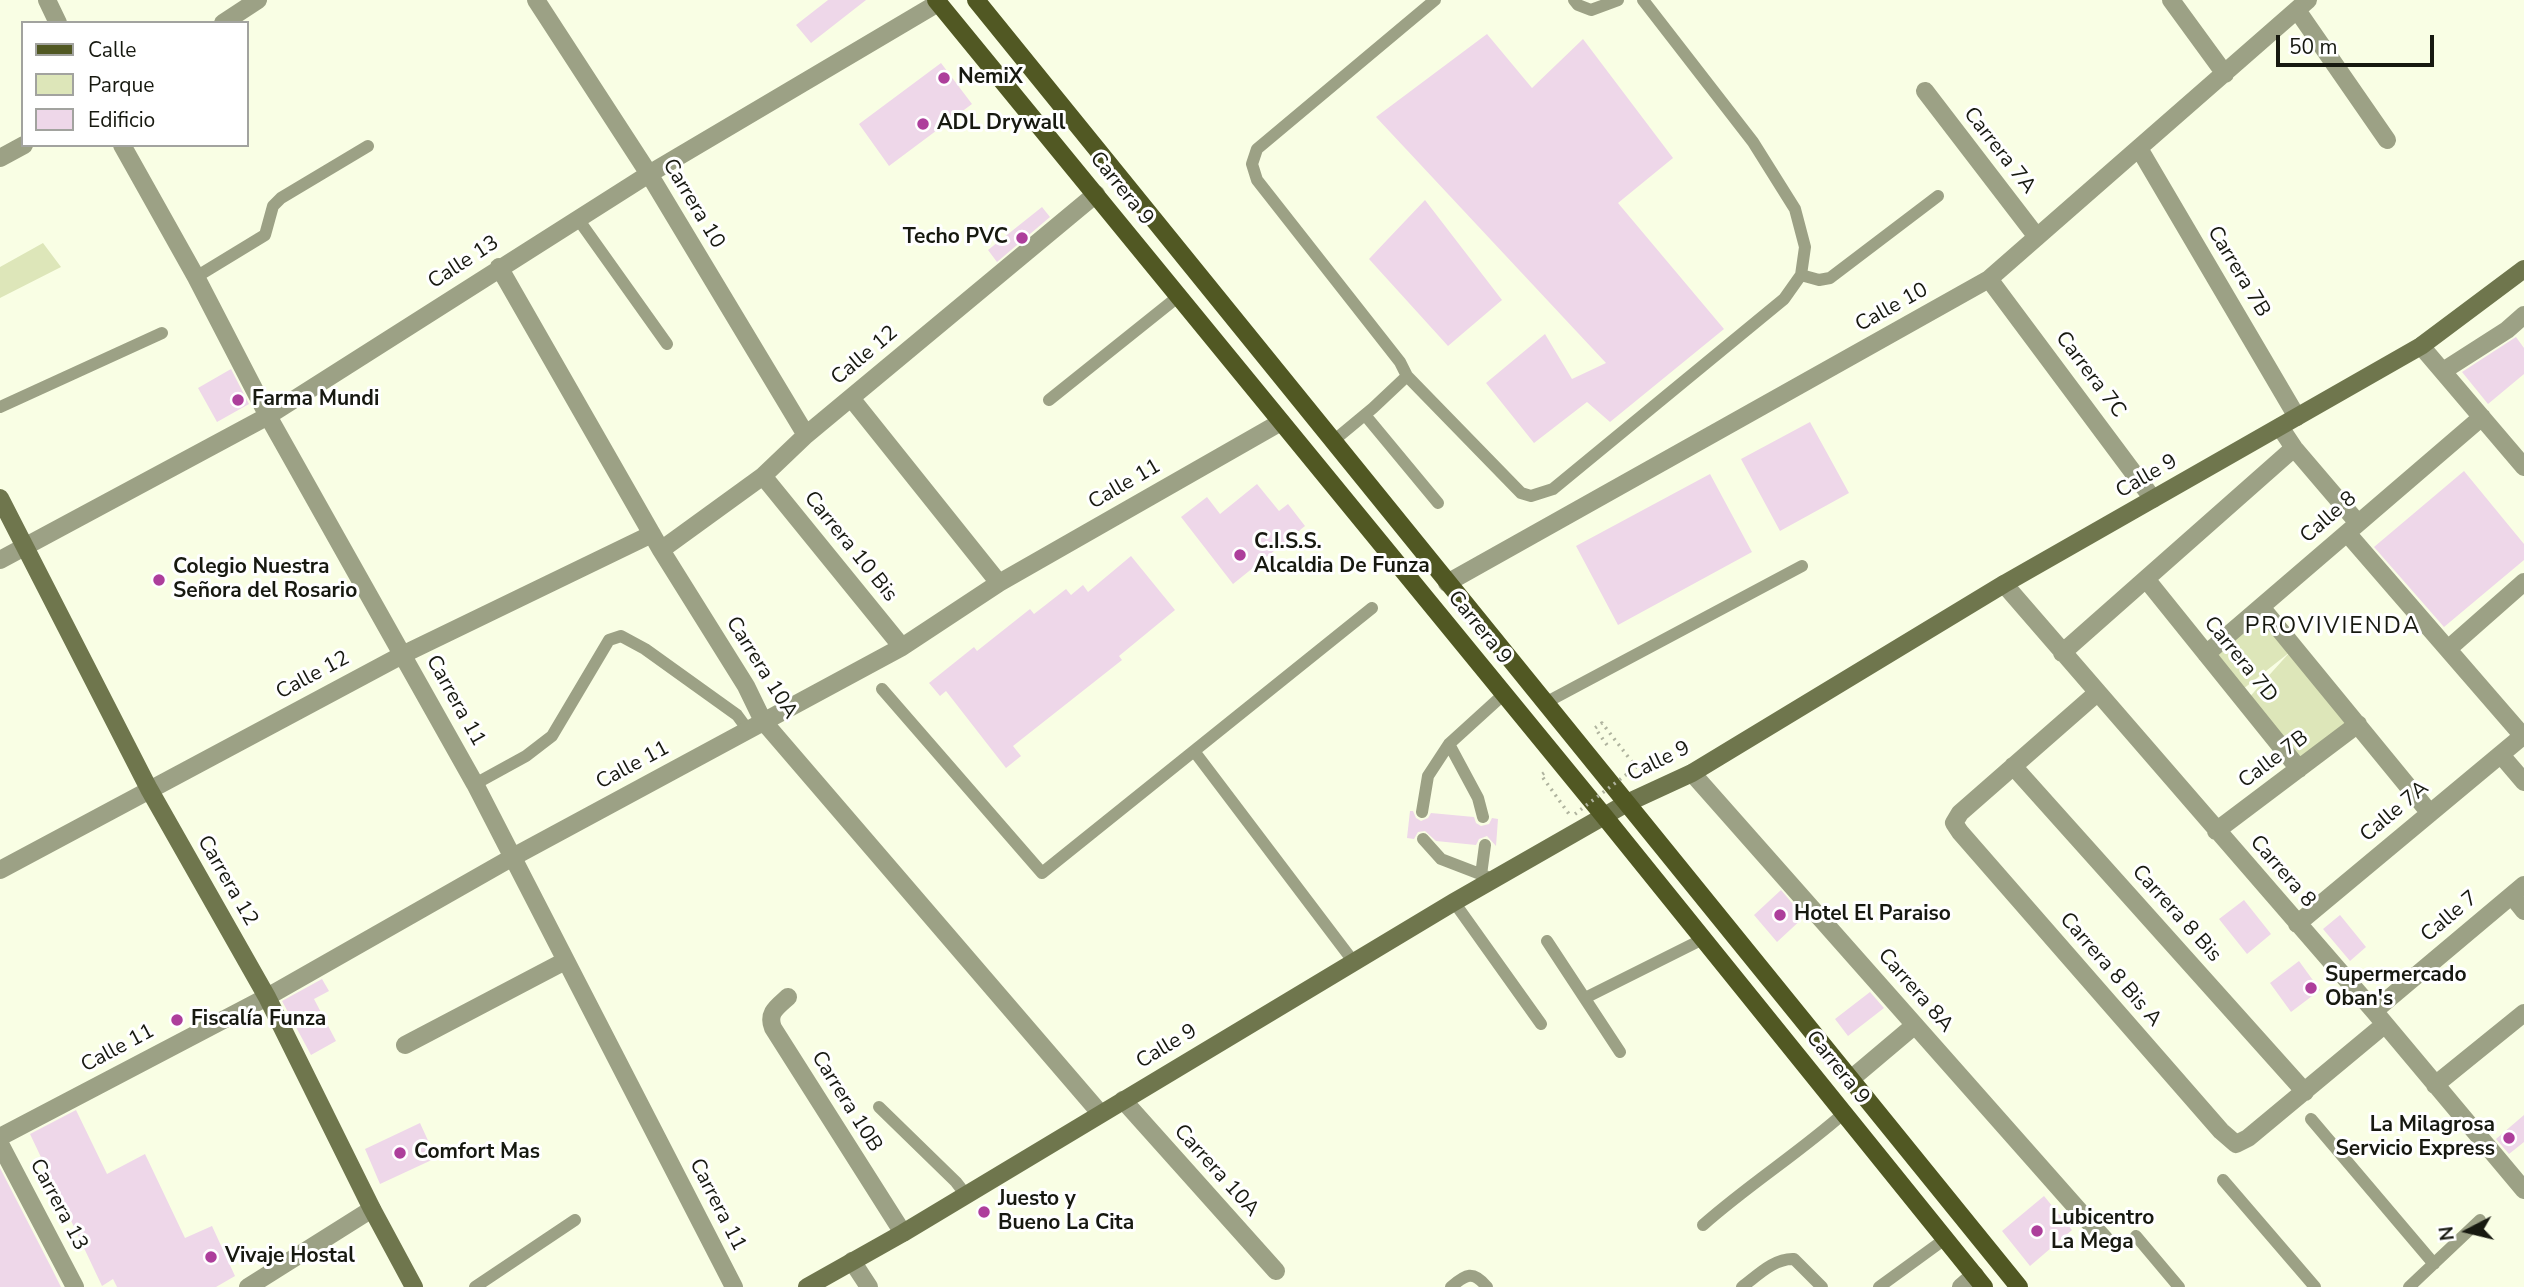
<!DOCTYPE html>
<meta charset="utf-8">
<style>
body{margin:0}
#map{position:relative;width:2524px;height:1287px;overflow:hidden;background:#f9fee4;font-family:"Nunito Sans",sans-serif}
canvas{display:block}
.legend{position:absolute;left:21px;top:21px;width:228px;height:126px;box-sizing:border-box;background:#fff;border:2px solid #a2a39f;margin:0;padding:9px 12px;list-style:none;font-size:21px;color:#171910}
.legend li{display:flex;align-items:center;gap:14px;height:35px}
.legend b{width:35px;border:2px solid #a2a39f}
.north{position:absolute;left:2433px;top:1196px;width:70px;height:70px;-webkit-text-stroke:5px #fff;paint-order:stroke;rotate:263deg;font-size:19px;font-weight:700;line-height:28px;text-align:center;color:#171910}
.north::after{content:'';display:block;margin:auto;width:24px;height:32px;background:#171910;clip-path:polygon(50% 0,100% 100%,50% 72%,0 100%)}
.scale{position:absolute;left:2276px;top:35px;width:158px;height:32px;box-sizing:border-box;border:4px solid #171910;border-top:0;padding-left:9px;font-size:21px;line-height:24px;white-space:nowrap;color:#171910;-webkit-text-stroke:5px #fff;paint-order:stroke}
</style>
<div id="map">
<canvas width="2524" height="1287"></canvas>
<ul class="legend">
<li><b style="height:9px;background:#515823"></b>Calle</li>
<li><b style="height:19px;background:#dde6b9"></b>Parque</li>
<li><b style="height:19px;background:#eed7e9"></b>Edificio</li>
</ul>
<div class="north">N</div>
<div class="scale">50 m</div>
</div>
<script>
const g = document.querySelector('canvas').getContext('2d');
g.lineJoin = 'round';
function paint(path, color) { g.fillStyle = color; g.fill(path, 'evenodd'); }
function stroke(path, color, width, dash) { g.strokeStyle = color; g.lineWidth = width; g.lineCap = dash ? 'butt' : 'round'; g.setLineDash(dash || []); g.stroke(path); }
function write(font, color, halo, rows, align = 'center') {
  g.font = font + ' "Nunito Sans",sans-serif'; g.lineWidth = 6; g.setLineDash([]); g.textBaseline = 'middle'; g.strokeStyle = halo; g.fillStyle = color; for (const [text, x, y, turn = 0] of rows) {
    g.save(); g.translate(x, y); g.rotate((+turn || 0) * Math.PI / 180); g.textAlign = isNaN(turn) ? turn : align; if (halo) g.strokeText(text, 0, 0); g.fillText(text, 0, 0); g.restore();
  }
}
const green = new Path2D(`
 M43,243L61,267L0,298V267Z
 M2253,613L2294,647L2358,724L2299,769L2245,702L2290,652L2238,693L2206,654Z`);
const building = new Path2D(`
 M828,0H866L811,43L796,25Z
 M1487,34L1532,88L1583,39L1673,158L1618,203L1724,329L1610,422L1587,402L1534,443L1486,383L1545,334L1572,379L1606,363L1376,117Z
 M941,63L972,104L889,166L859,124Z
 M1425,200L1502,300L1448,346L1369,259Z
 M1042,207L1050,217L997,262L988,250Z
 M2516,337L2524,348V374L2488,404L2462,372Z
 M231,369L249,404L217,422L198,388Z
 M1810,422L1849,493L1780,531L1741,459Z
 M2464,471L2524,544V560L2444,627L2374,547Z
 M1710,474L1752,552L1618,625L1576,546Z
 M1257,484L1279,511L1288,504L1305,526L1233,584L1181,517L1207,497L1220,514Z
 M1131,556L1175,610L1119,656L1122,660L1013,746L1021,756L1006,768L946,691L940,696L929,683L974,647L977,651L1030,609L1034,614L1066,589L1071,595L1083,585L1088,592Z
 M1410,811H1413L1416,818L1421,821L1428,818L1431,813L1474,817L1476,823L1481,826L1489,824L1492,818L1498,819L1496,846L1487,836L1479,839L1476,845L1436,841L1425,831L1418,832L1414,839L1407,838Z
 M1781,890L1804,917L1777,942L1754,915Z
 M2244,900L2271,934L2247,954L2219,919Z
 M2340,915L2366,947L2350,961L2323,929Z
 M2299,961L2320,990L2291,1012L2270,983Z
 M322,979L329,991L314,999L336,1041L311,1055L282,1001Z
 M1870,992L1884,1008L1848,1036L1835,1019Z
 M76,1110L107,1174L145,1154L185,1238L212,1226L235,1276L216,1287H117L113,1279L102,1286L30,1134Z
 M2524,1115V1142L2509,1154L2496,1139Z
 M420,1123L436,1158L380,1184L365,1149Z
 M0,1168L51,1267L61,1287H0Z
 M2044,1196L2072,1230L2030,1266L2002,1231Z`);
const path = new Path2D(`
 M1607,745L1595,728L1602,723L1636,767L1631,771
 M1544,773L1541,775L1569,814`);
const lane = new Path2D(`
 M1435,0L1257,149L1252,164L1257,180L1400,362L1407,376L1521,493L1531,496L1553,489L1784,299L1801,275L1805,247L1795,209L1753,142L1643,0
 M1574,0L1578,5L1591,10L1618,0
 M578,219L667,344
 M1801,275L1819,280L1830,278L1938,196
 M196,277L265,235L273,206L281,198L368,146
 M1049,400L1179,296
 M0,407L162,333
 M1365,415L1438,503
 M1332,442L1373,408L1407,376
 M882,689L1042,873L1372,608
 M1545,703L1802,566
 M1449,744L1478,798L1483,817
 M1194,751L1353,961
 M475,784L526,756L552,736L609,640L621,636L645,649L737,715L748,730
 M1422,812L1428,776L1449,744L1504,694
 M1423,839L1441,859L1493,879
 M1481,875L1485,845
 M1454,902L1541,1024
 M1547,941L1620,1052
 M1585,998L1703,939
 M879,1107L956,1182L966,1195
 M2311,1119L2434,1264
 M2223,1180L2315,1287
 M1703,1225C1748,1185 1799,1153 1844,1113
 M2136,1236L2179,1287
 M475,1287L575,1220
 M1451,1287C1466,1274 1473,1270 1487,1287
 M1742,1287C1757,1276 1774,1258 1794,1259L1822,1287
 M1879,1287L1945,1239
 M2409,1287L2480,1220`);
const street = new Path2D(`
 M47,0L58,23
 M536,0L649,174L806,435
 M2171,0L2225,74
 M2297,10L2387,140
 M223,23L258,0
 M1925,91L2037,237
 M122,145L196,277L268,416L475,784L734,1287
 M2140,150L2297,417
 M0,158L24,145
 M499,267L661,550L746,686L763,721L1100,1113
 M1989,279L2153,499
 M2421,346L2524,467
 M2443,371L2507,330L2524,315
 M851,398L999,583
 M2280,427L2294,448L2358,523
 M763,476L902,647
 M2347,533L2523,736
 M661,550L763,476L806,435L1096,194
 M0,560L268,416L649,174L938,3
 M2146,579L2299,769
 M1447,583L1989,279L2308,0
 M2004,584L2374,1011L2524,1190
 M2261,607L2429,812
 M2448,649L2524,582
 M2062,653L2294,448
 M2206,654L2482,417
 M2097,693L1960,813L1954,823L1960,832L2221,1131L2236,1144L2248,1138L2384,1025
 M2501,755L2524,782
 M2013,766L2305,1092
 M1692,773L2105,1240
 M2216,831L2358,724
 M0,870L404,654L652,534
 M2512,896L2524,911
 M2297,924L2524,735
 M788,997C777,1007 767,1013 773,1028L903,1233
 M2374,1011L2524,885
 M405,1045L565,961
 M1851,1079L1915,1025
 M2435,1085L2524,1013
 M1123,1100L1276,1271
 M0,1137L267,997L513,857L902,647L999,583L1281,422
 M0,1144L75,1287
 M852,1261L869,1287
 M248,1287L372,1209
 M1961,1287L1975,1275`);
const secondary = new Path2D(`
 M0,498L149,789L267,997L372,1209L414,1287
 M807,1287L903,1233L1454,902L1627,803L1692,773L2004,584L2421,346L2524,269`);
const primary = new Path2D(`
 M936,0L1604,816L1984,1287
 M976,0L2019,1287`);
const pathBridge = new Path2D(`
 M1575,814L1631,771`);
const markers = [
 [944,78,7,"#ad3e9b"],
 [923,124,7,"#ad3e9b"],
 [1022,238,7,"#ad3e9b"],
 [238,400,7,"#ad3e9b"],
 [1240,555,7,"#ad3e9b"],
 [159,580,7,"#ad3e9b"],
 [1780,915,7,"#ad3e9b"],
 [2311,988,7,"#ad3e9b"],
 [177,1020,7,"#ad3e9b"],
 [2509,1138,7,"#ad3e9b"],
 [400,1153,7,"#ad3e9b"],
 [984,1212,7,"#ad3e9b"],
 [2037,1231,7,"#ad3e9b"],
 [211,1257,7,"#ad3e9b"]
];
const poiNames = [
 ["NemiX",958,78],
 ["ADL Drywall",937,124],
 ["Techo PVC",1008,238,"right"],
 ["Farma Mundi",252,400],
 ["C.I.S.S.",1254,543],
 ["Alcaldia De Funza",1254,567],
 ["Colegio Nuestra",173,568],
 ["Señora del Rosario",173,592],
 ["Hotel El Paraiso",1794,915],
 ["Supermercado",2325,976],
 ["Oban's",2325,1000],
 ["Fiscalía Funza",191,1020],
 ["La Milagrosa",2495,1126,"right"],
 ["Servicio Express",2495,1150,"right"],
 ["Comfort Mas",414,1153],
 ["Juesto y",998,1200],
 ["Bueno La Cita",998,1224],
 ["Lubicentro",2051,1219],
 ["La Mega",2051,1243],
 ["Vivaje Hostal",225,1257]
];
const streetNames = [
 ["Carrera 7A",1999,151,52],
 ["Carrera 9",1121,189,51],
 ["Carrera 10",693,204,59],
 ["Calle 13",464,263,-33],
 ["Carrera 7B",2238,272,59],
 ["Calle 10",1892,308,-29],
 ["Calle 12",865,356,-40],
 ["Carrera 7C",2090,375,53],
 ["Calle 9",2147,477,-30],
 ["Calle 11",1125,485,-30],
 ["Calle 8",2329,518,-41],
 ["Carrera 10 Bis",850,547,51],
 ["Carrera 9",1479,628,51],
 ["Carrera 7D",2240,660,51],
 ["Carrera 10A",761,668,58],
 ["Calle 12",313,676,-28],
 ["Carrera 11",455,701,61],
 ["Calle 7B",2274,760,-37],
 ["Calle 9",1659,762,-26],
 ["Calle 11",633,766,-28],
 ["Calle 7A",2395,812,-40],
 ["Carrera 8",2282,872,49],
 ["Carrera 12",227,881,60],
 ["Carrera 8 Bis",2176,914,48],
 ["Calle 7",2450,917,-40],
 ["Carrera 8 Bis A",2110,970,49],
 ["Carrera 8A",1915,991,49],
 ["Calle 9",1167,1047,-31],
 ["Calle 11",118,1049,-28],
 ["Carrera 9",1837,1068,51],
 ["Carrera 10B",846,1102,58],
 ["Carrera 10A",1216,1171,48],
 ["Carrera 13",58,1205,62],
 ["Carrera 11",717,1205,63]
];
const neighbourhoodNames = [
 ["PROVIVIENDA",2333,627]
];
paint(green, '#dde6b9');
paint(building, '#eed7e9');
stroke(path, '#afb39e', 3.5, [2, 5]);
stroke(lane, '#9ca185', 12);
stroke(street, '#9ca185', 18);
stroke(secondary, '#6f764d', 18);
stroke(primary, '#515823', 18);
stroke(pathBridge, '#afb39e', 3.5, [2, 5]);
for (const [x, y, r, color] of markers) { const dot = new Path2D(); dot.arc(x, y, r, 0, 2 * Math.PI); g.fillStyle = color; g.fill(dot); stroke(dot, '#fff', 2.5); }
write('bold 21px', '#171910', '#fff', poiNames, 'left');
write('21px', '#171910', '#fff', streetNames);
g.letterSpacing = '2px';
write('23px', '#171910', '#fff', neighbourhoodNames);
g.letterSpacing = '0px';
</script>
